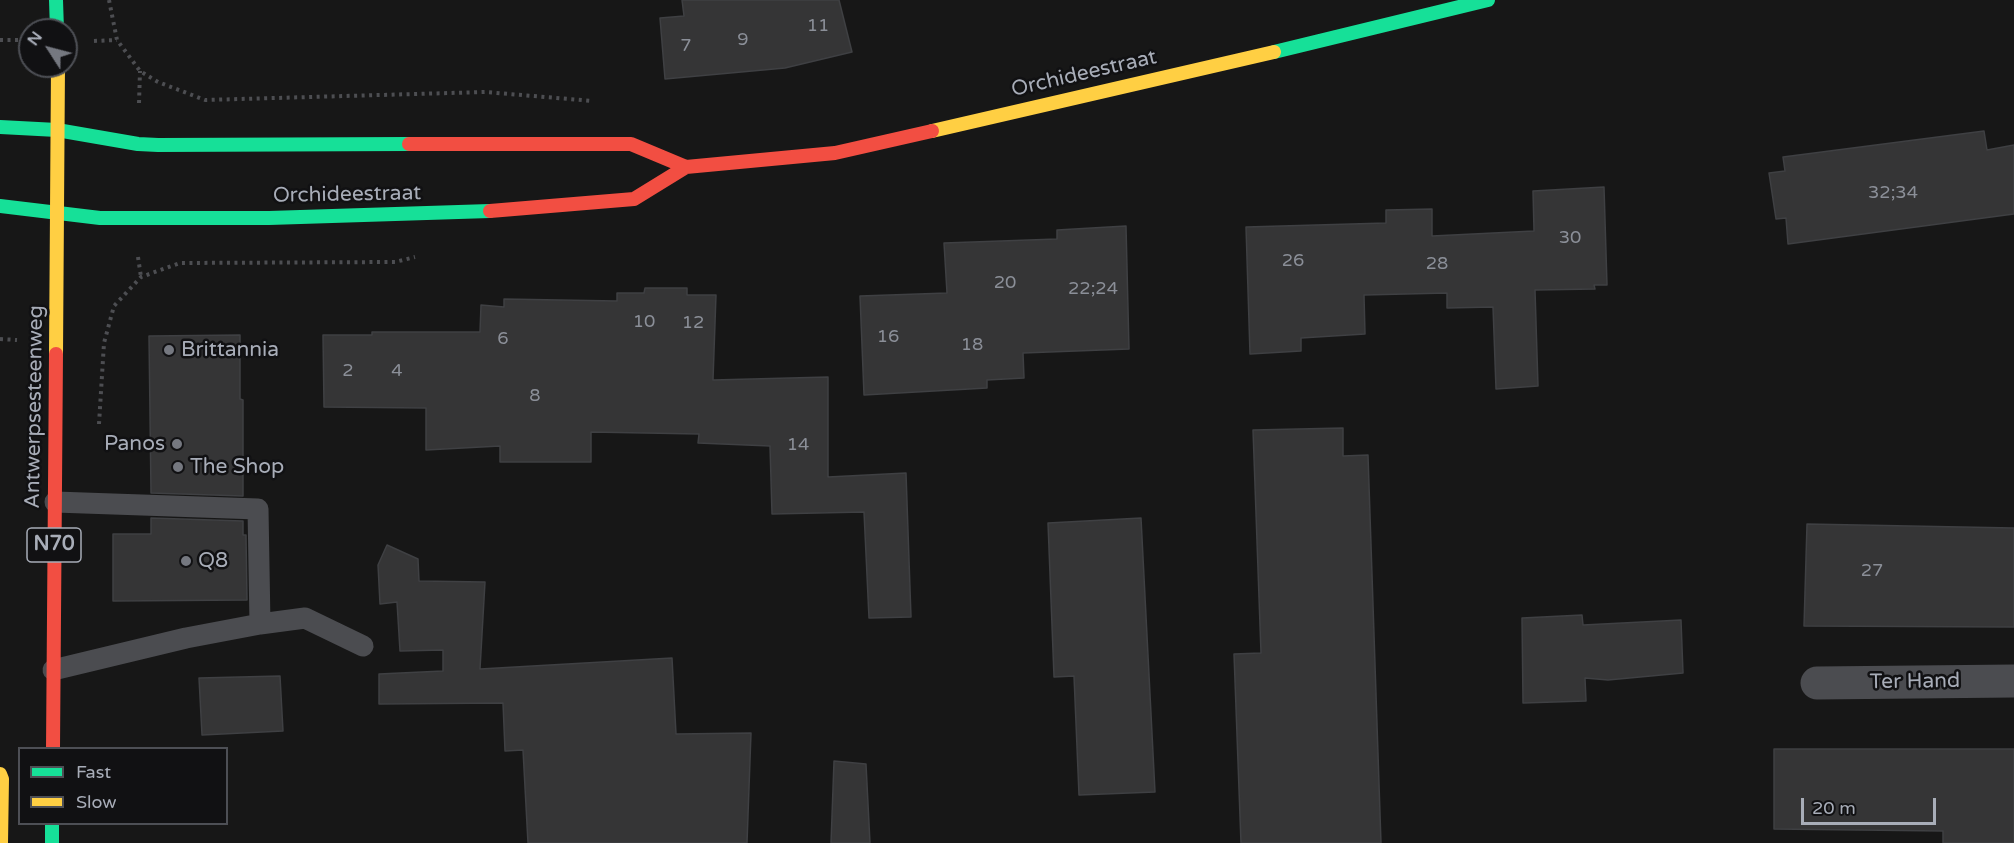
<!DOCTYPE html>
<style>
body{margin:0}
#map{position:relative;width:2014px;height:843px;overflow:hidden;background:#171717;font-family:"Varela Round",sans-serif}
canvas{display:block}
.legend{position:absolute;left:18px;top:747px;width:210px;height:78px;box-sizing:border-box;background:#111113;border:2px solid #4d4f55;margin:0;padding:8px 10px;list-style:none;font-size:18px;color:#a8adb8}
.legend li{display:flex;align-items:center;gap:12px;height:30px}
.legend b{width:30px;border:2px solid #4d4f55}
.north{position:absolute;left:18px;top:18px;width:60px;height:60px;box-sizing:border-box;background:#111113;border:2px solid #4d4f55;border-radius:50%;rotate:306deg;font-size:16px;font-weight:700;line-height:24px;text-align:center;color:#a8adb8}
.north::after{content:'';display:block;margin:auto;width:21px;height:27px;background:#757880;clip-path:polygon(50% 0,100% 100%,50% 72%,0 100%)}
.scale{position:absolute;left:1801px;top:798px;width:135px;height:27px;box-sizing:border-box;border:3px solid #a8adb8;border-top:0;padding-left:8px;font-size:18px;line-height:21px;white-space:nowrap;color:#a8adb8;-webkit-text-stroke:4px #111113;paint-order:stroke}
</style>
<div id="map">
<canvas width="2014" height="843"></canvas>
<ul class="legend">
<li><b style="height:8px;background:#16e098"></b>Fast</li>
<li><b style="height:8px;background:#ffcf43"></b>Slow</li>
</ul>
<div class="north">N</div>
<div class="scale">20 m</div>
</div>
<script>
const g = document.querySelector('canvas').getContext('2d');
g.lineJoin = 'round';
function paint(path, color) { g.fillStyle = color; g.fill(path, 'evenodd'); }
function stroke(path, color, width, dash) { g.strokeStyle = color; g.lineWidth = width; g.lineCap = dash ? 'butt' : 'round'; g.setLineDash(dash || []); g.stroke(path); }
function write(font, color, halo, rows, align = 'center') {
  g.font = font + ' "Varela Round",sans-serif'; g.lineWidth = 5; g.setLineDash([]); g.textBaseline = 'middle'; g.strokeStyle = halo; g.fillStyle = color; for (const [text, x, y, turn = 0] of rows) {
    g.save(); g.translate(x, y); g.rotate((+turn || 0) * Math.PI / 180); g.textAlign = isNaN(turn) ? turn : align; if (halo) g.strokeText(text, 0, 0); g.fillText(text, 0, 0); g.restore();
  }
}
const building = new Path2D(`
 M682,0H839L852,52L785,68L665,79L660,18L684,16Z
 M1984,131L1987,150L2014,145V214L1788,244L1786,218L1776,219L1769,173L1785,171L1783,157Z
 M1604,187L1607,285H1594L1595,289L1535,290L1538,386L1496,389L1493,307L1447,308V293L1364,295L1365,334L1301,338V351L1250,354L1246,227L1386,223V210L1432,209V236L1534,231L1533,191Z
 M1126,226L1129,349L1023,353L1024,378L987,380V388L864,395L860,296L947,293L944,243L1057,239V230Z
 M645,288H687V295H716L713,380L828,377V477L906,473L911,617L869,618L864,512L772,514L770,446L698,443L699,434L591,432V462H500V446L426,450V408L324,407L323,335H372V332H480L481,305L504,307V299L617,301V293H644Z
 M240,335V399L243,400V496L151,493L149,336Z
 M1343,428V456L1368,455L1381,843H1241L1234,654L1261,653L1253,430Z
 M151,518L243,521V535H246L247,600L113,601V534H151Z
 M1141,518L1155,792L1079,795L1074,676L1054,677L1048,523Z
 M1807,524L2014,528V627L1804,626Z
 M387,545L418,559L419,581L485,582L480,669L672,658L676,734L751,733L747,843H528L523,750L505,751L503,703L379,704V674L443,671V650L400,651L397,602L380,604L378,565Z
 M1582,615L1583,625L1681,620L1683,673L1608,680L1585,678L1586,701L1523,703L1522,618Z
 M280,676L283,731L202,735L199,678Z
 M1774,749H2014V843H1943V831L1774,829Z
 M834,761L866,764L870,843H831Z`);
const path = new Path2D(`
 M109,0L117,40L140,71L158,82L205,100L485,92L593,101
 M0,40H20
 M94,41L117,40
 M139,103L140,71
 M138,257L141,277
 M0,339L17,340
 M99,424L104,343L114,306L141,277L180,263L395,262L415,257`);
const lane = new Path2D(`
 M260,624L305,618L363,646
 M53,670L186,638L260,624L258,509L55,502`);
const street = new Path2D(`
 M1817,683L2014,681`);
const fast = new Path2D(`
 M56,0L57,30
 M1274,52L1488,0
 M0,127L57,130L138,144L158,145L409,144
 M0,206L100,218H269L490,211
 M52,824V843`);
const slow = new Path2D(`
 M932,131L1274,52
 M56,354L58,66
 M0,774L2,779L1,843`);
const jam = new Path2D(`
 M409,144H631L686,167
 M490,211L634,199L686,167L835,153L932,131
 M53,748L56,354`);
const markers = [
 [169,350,6,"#757880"],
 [177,444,6,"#757880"],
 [178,467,6,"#757880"],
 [186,561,6,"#757880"]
];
const numberNames = [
 ["11",818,26],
 ["9",743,40],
 ["7",686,46],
 ["32;34",1893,193],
 ["30",1570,238],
 ["26",1293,261],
 ["28",1437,264],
 ["20",1005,283],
 ["22;24",1093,289],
 ["10",644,322],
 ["12",693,323],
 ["16",888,337],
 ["6",503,339],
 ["18",972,345],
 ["2",348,371],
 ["4",397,371],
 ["8",535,396],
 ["14",798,445],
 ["27",1872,571]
];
const shields = [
 [54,545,54]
];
const shieldNames = [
 ["N70",54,545]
];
const streetNames = [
 ["Orchideestraat",1084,74,-13],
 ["Orchideestraat",347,195,-1],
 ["Antwerpsesteenweg",35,407,-89],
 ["Ter Hand",1915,682,-1]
];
const poiNames = [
 ["Brittannia",181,350],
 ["Panos",165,444,"right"],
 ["The Shop",190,467],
 ["Q8",198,561]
];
paint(building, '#353536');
stroke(building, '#3f4043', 1.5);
stroke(path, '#4d4e52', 4, [3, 4.5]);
stroke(lane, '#4b4c50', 21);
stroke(street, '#4b4c50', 33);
stroke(fast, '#16e098', 14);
stroke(slow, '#ffcf43', 14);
stroke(jam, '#f24e42', 14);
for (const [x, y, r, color] of markers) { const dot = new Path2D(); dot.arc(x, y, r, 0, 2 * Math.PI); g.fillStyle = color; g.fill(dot); stroke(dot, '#111113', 2); }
write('18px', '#8b8f98', null, numberNames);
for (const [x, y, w] of shields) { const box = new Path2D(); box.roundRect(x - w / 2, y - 17, w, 34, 4.5); g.fillStyle = '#111113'; g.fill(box); stroke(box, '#a8adb8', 1.5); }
write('bold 20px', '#a8adb8', null, shieldNames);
write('21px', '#a8adb8', '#111113', streetNames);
write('21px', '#a8adb8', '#111113', poiNames, 'left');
</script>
